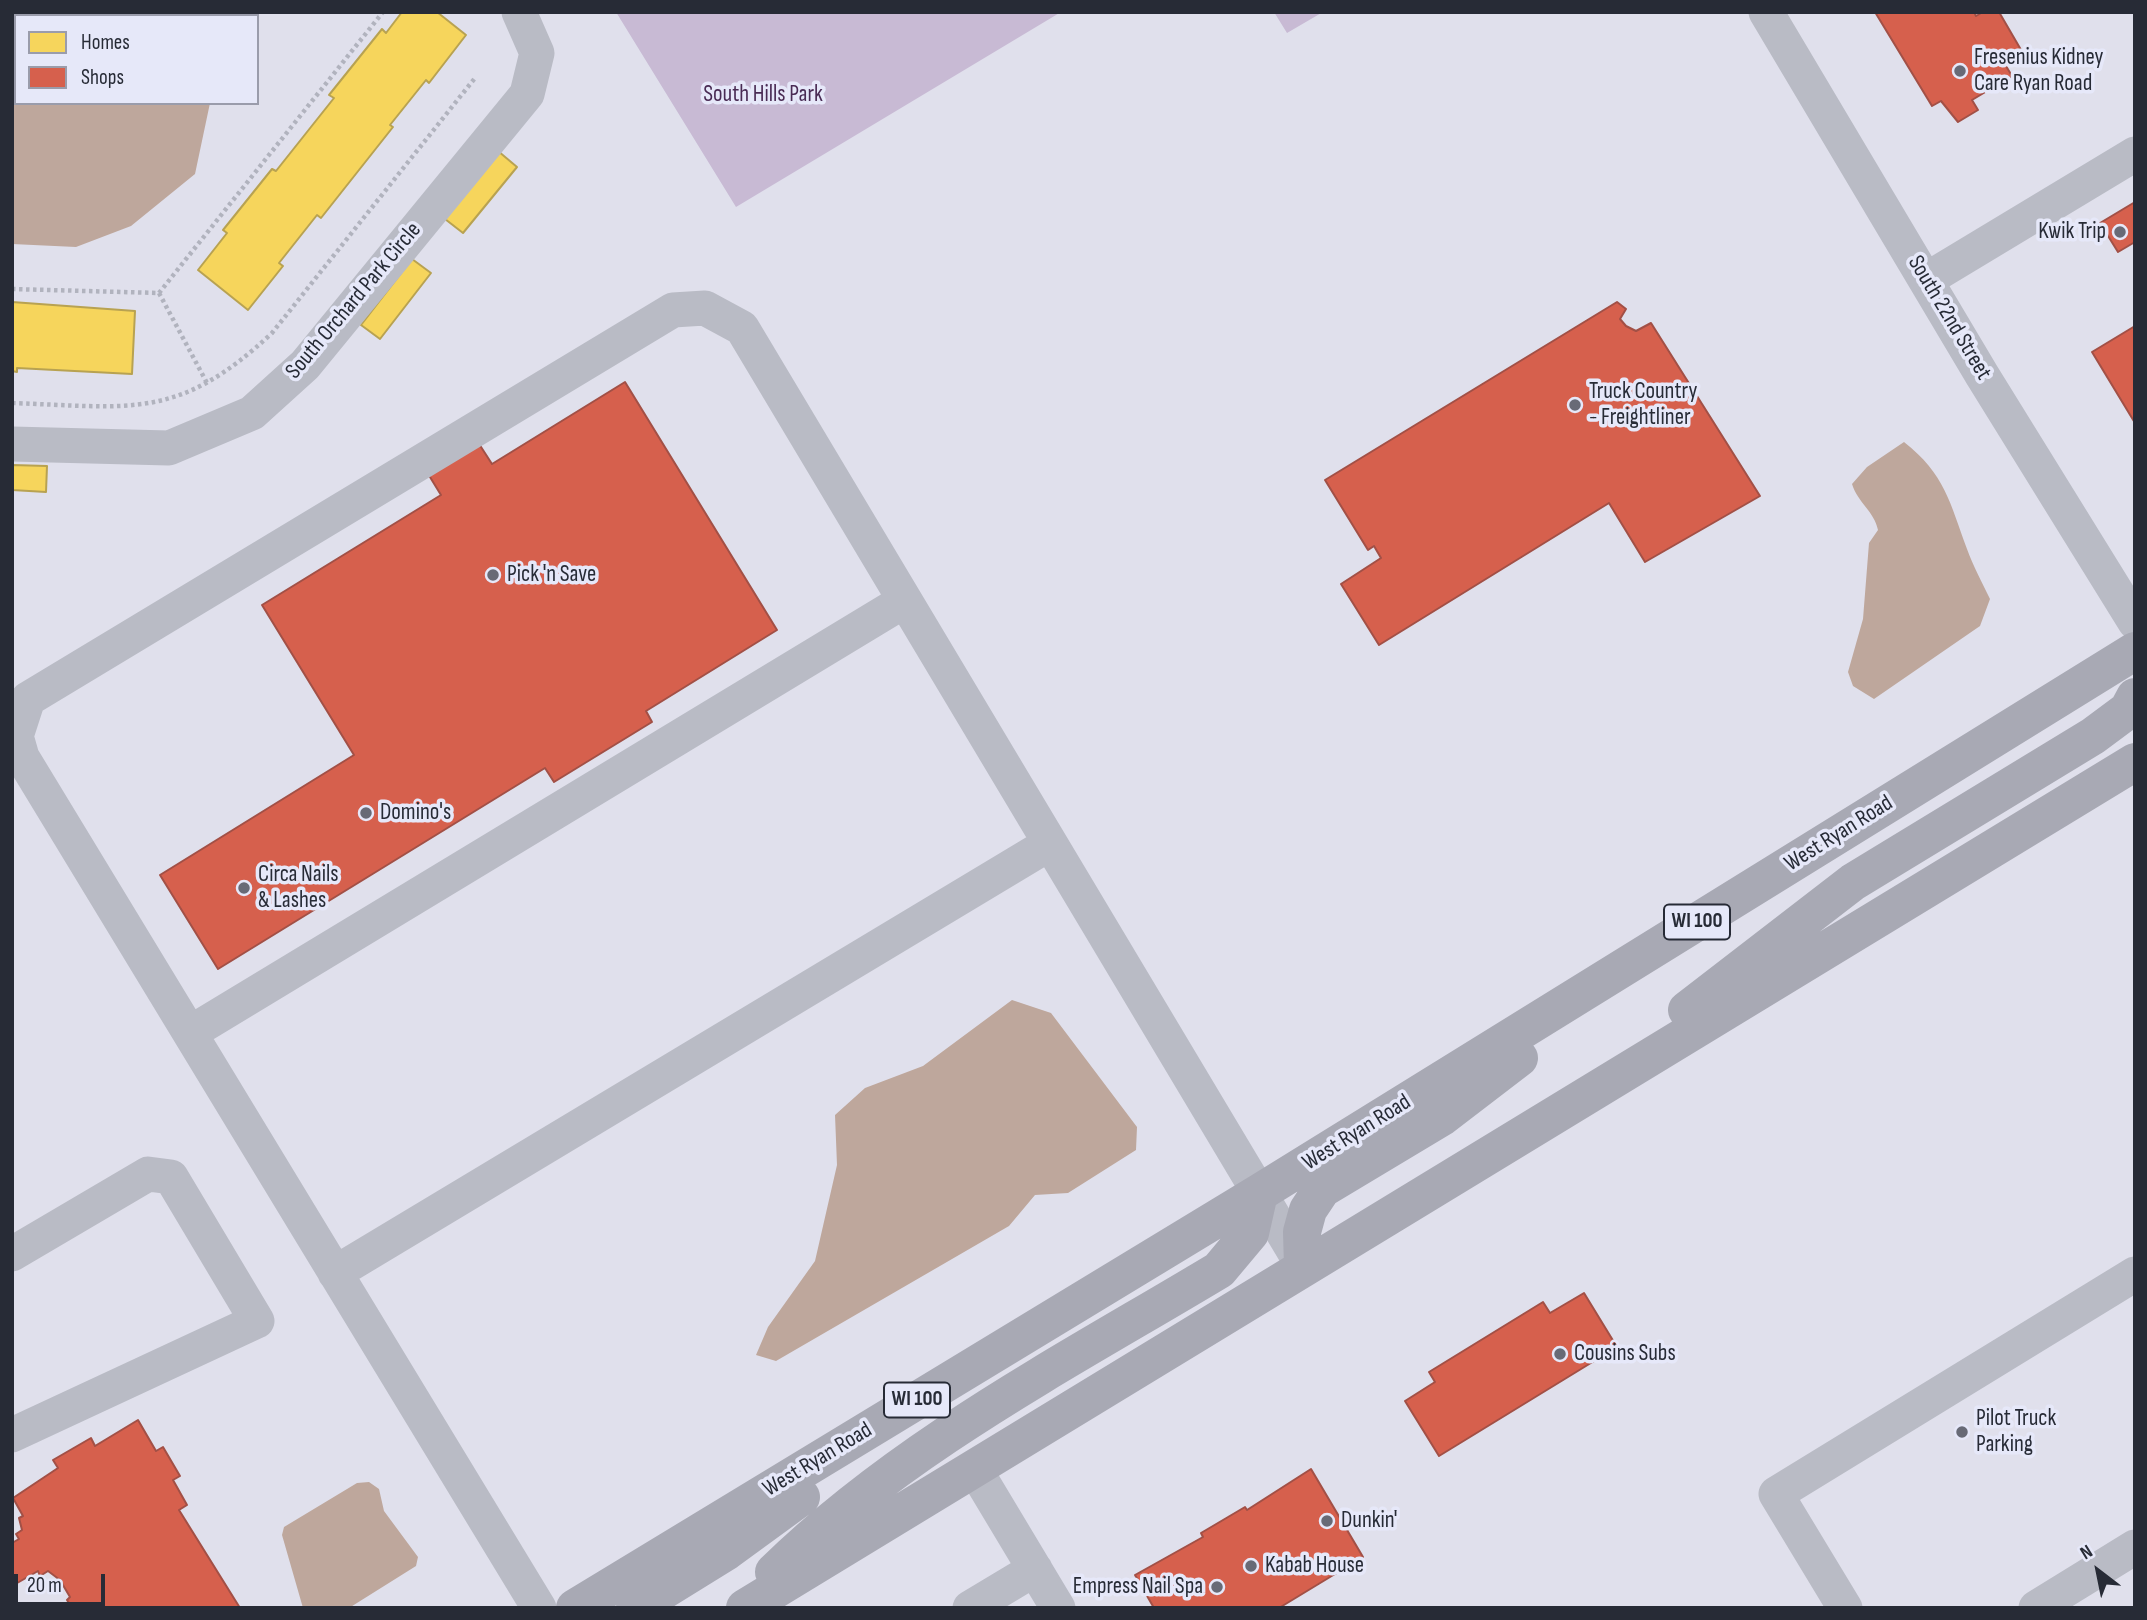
<!DOCTYPE html>
<style>
body{margin:0}
#map{position:relative;width:2147px;height:1620px;overflow:hidden;background:#e0e0ec;font-family:"Sofia Sans Condensed",sans-serif}
canvas{display:block}
.frame{position:absolute;inset:0;border:14px solid #272b36;pointer-events:none}
.legend{position:absolute;left:14px;top:14px;width:245px;height:91px;box-sizing:border-box;background:#e6e8f9;border:2px solid #9a9cab;margin:0;padding:9px 12px;list-style:none;font-size:21px;color:#272b36}
.legend li{display:flex;align-items:center;gap:14px;height:35px}
.legend b{width:35px;border:2px solid #9a9cab}
.north{position:absolute;left:2063px;top:1536px;width:70px;height:70px;-webkit-text-stroke:5px #e6e8f9;paint-order:stroke;rotate:328deg;font-size:19px;font-weight:700;line-height:28px;text-align:center;color:#272b36}
.north::after{content:'';display:block;margin:auto;width:24px;height:32px;background:#272b36;clip-path:polygon(50% 0,100% 100%,50% 72%,0 100%)}
.scale{position:absolute;left:14px;top:1574px;width:91px;height:32px;box-sizing:border-box;border:4px solid #272b36;border-top:0;padding-left:9px;font-size:21px;line-height:24px;white-space:nowrap;color:#272b36;-webkit-text-stroke:5px #e6e8f9;paint-order:stroke}
</style>
<div id="map">
<canvas width="2147" height="1620"></canvas>
<div class="frame"></div>
<ul class="legend">
<li><b style="height:19px;background:#f6d55c"></b>Homes</li>
<li><b style="height:19px;background:#d6604d"></b>Shops</li>
</ul>
<div class="north">N</div>
<div class="scale">20 m</div>
</div>
<script>
const g = document.querySelector('canvas').getContext('2d');
g.lineJoin = 'round';
function paint(path, color) { g.fillStyle = color; g.fill(path, 'evenodd'); }
function stroke(path, color, width, dash) { g.strokeStyle = color; g.lineWidth = width; g.lineCap = dash ? 'butt' : 'round'; g.setLineDash(dash || []); g.stroke(path); }
function write(font, color, halo, rows, align = 'center') {
  g.font = font + ' "Sofia Sans Condensed",sans-serif'; g.lineWidth = 7; g.setLineDash([]); g.textBaseline = 'middle'; g.strokeStyle = halo; g.fillStyle = color; for (const [text, x, y, turn = 0] of rows) {
    g.save(); g.translate(x, y); g.rotate((+turn || 0) * Math.PI / 180); g.textAlign = isNaN(turn) ? turn : align; if (halo) g.strokeText(text, 0, 0); g.fillText(text, 0, 0); g.restore();
  }
}
const green = new Path2D(`
 M616,12H1061L736,207Z
 M1274,12H1323L1287,33Z`);
const water = new Path2D(`
 M12,12H205V16H16V103H210L195,174L131,226L76,247L12,244Z
 M1904,442C1945,474 1950,503 1967,549C1973,566 1982,582 1990,599L1980,626L1874,699L1853,686L1848,672L1863,619L1869,543L1878,530C1874,511 1858,503 1852,484L1867,467Z
 M1012,1000L1051,1013L1137,1127L1136,1150L1068,1193L1035,1195L1009,1226L776,1361L756,1355L768,1327L815,1261L837,1165L835,1115L865,1088L923,1066Z
 M369,1482L379,1489L384,1511L418,1557L416,1566L349,1608H303L282,1535L284,1527L357,1483Z`);
const homes = new Path2D(`
 M402,12H437L466,35L429,83L426,80L390,125L393,127L321,218L317,215L279,263L283,266L248,310L198,270L227,233L223,230L272,169L276,171L334,98L329,95L382,29L386,33Z
 M498,151L517,167L463,233L445,219Z
 M412,259L431,273L380,339L361,325Z
 M12,302L135,311L132,374L17,368V372L12,371Z
 M12,465L47,466L46,492L12,490Z`);
const shops = new Path2D(`
 M1875,12H1974L1976,16L1983,12H1999L2024,55L2006,66L2012,76L1972,100L1978,110L1958,122L1941,101L1932,106Z
 M2135,202V242L2118,252L2100,223Z
 M1617,302L1626,309L1620,319L1626,326L1636,331L1651,323L1760,496L1645,562L1609,503L1379,645L1341,584L1381,558L1374,546L1368,550L1325,480Z
 M2135,326V423L2092,352Z
 M625,382L777,630L646,711L652,722L554,782L545,768L218,969L160,875L354,755L262,605L441,495L422,464L472,433L492,464Z
 M1584,1293L1617,1347L1439,1456L1405,1401L1435,1382L1429,1372L1543,1302L1550,1313Z
 M138,1420L156,1451L163,1447L180,1476L173,1480L187,1505L179,1510L240,1608H72L67,1600L70,1597L60,1580L48,1571L40,1576L38,1571L12,1586V1543L19,1539L16,1534L22,1530L19,1518L23,1516L13,1498L58,1468L53,1460L91,1438L95,1446Z
 M1311,1469L1363,1557L1279,1608H1154L1135,1575L1203,1537L1201,1533L1245,1507L1247,1510Z`);
const path = new Path2D(`
 M12,289L159,293L383,12
 M159,293L207,383
 M12,403C131,407 178,421 272,333L475,78`);
const minor = new Path2D(`
 M1766,12L1982,375L2135,622
 M1926,280L2135,154
 M12,444L169,448L252,413L305,365L527,94L537,53L519,12
 M190,1033L904,601
 M12,1254L148,1174L171,1177L257,1321L12,1435
 M335,1273L1049,844
 M974,1468L1058,1608
 M539,1608L22,757L16,736L28,699L673,310L705,308L742,328L1303,1266
 M970,1608L1035,1569
 M1845,1608L1776,1494L2135,1274
 M2036,1608L2135,1547`);
const major = new Path2D(`
 M1687,1010L1853,882L2093,736L2128,710L2135,697
 M1303,1266L1302,1232L1308,1210L1322,1189L1442,1117L1519,1058
 M774,1572C903,1446 1066,1362 1219,1270L1250,1233L1259,1193
 M575,1608L1259,1193L2135,651
 M635,1608L727,1551L801,1497
 M745,1608L2135,762`);
const markers = [
 [1960,71,7,"#686a76"],
 [2120,232,7,"#686a76"],
 [1575,405,7,"#686a76"],
 [493,575,7,"#686a76"],
 [366,813,7,"#686a76"],
 [244,888,7,"#686a76"],
 [1560,1354,7,"#686a76"],
 [1962,1432,7,"#686a76"],
 [1327,1521,7,"#686a76"],
 [1251,1566,7,"#686a76"],
 [1217,1587,7,"#686a76"]
];
const shields = [
 [1697,922,66],
 [917,1400,66]
];
const shieldNames = [
 ["WI 100",1697,922],
 ["WI 100",917,1400]
];
const poiNames = [
 ["Fresenius Kidney",1974,58],
 ["Care Ryan Road",1974,84],
 ["Kwik Trip",2106,232,"right"],
 ["Truck Country",1589,392],
 ["- Freightliner",1589,418],
 ["Pick 'n Save",507,575],
 ["Domino's",380,813],
 ["Circa Nails",258,875],
 ["& Lashes",258,901],
 ["Cousins Subs",1574,1354],
 ["Pilot Truck",1976,1419],
 ["Parking",1976,1445],
 ["Dunkin'",1341,1521],
 ["Kabab House",1265,1566],
 ["Empress Nail Spa",1203,1587,"right"]
];
const parkNames = [
 ["South Hills Park",763,95]
];
const streetNames = [
 ["South Orchard Park Circle",354,301,-50],
 ["South 22nd Street",1949,318,59],
 ["West Ryan Road",1839,834,-32],
 ["West Ryan Road",1357,1133,-32],
 ["West Ryan Road",818,1460,-31]
];
paint(green, '#c8bad4');
paint(water, '#bea79c');
paint(homes, '#f6d55c');
stroke(homes, '#b8a251', 2);
paint(shops, '#d6604d');
stroke(shops, '#a25046', 2);
stroke(path, '#b1b3be', 4.5, [3.5, 3.5]);
stroke(minor, '#b9bbc5', 35);
stroke(major, '#a8a9b4', 38);
for (const [x, y, r, color] of markers) { const dot = new Path2D(); dot.arc(x, y, r, 0, 2 * Math.PI); g.fillStyle = color; g.fill(dot); stroke(dot, '#e6e8f9', 2.5); }
for (const [x, y, w] of shields) { const box = new Path2D(); box.roundRect(x - w / 2, y - 17.5, w, 35, 5); g.fillStyle = '#e6e8f9'; g.fill(box); stroke(box, '#272b36', 2); }
write('bold 21px', '#272b36', null, shieldNames);
write('23px', '#272b36', '#e6e8f9', poiNames, 'left');
write('23px', '#492b54', '#e6e8f9', parkNames);
write('23px', '#272b36', '#e6e8f9', streetNames);
</script>
